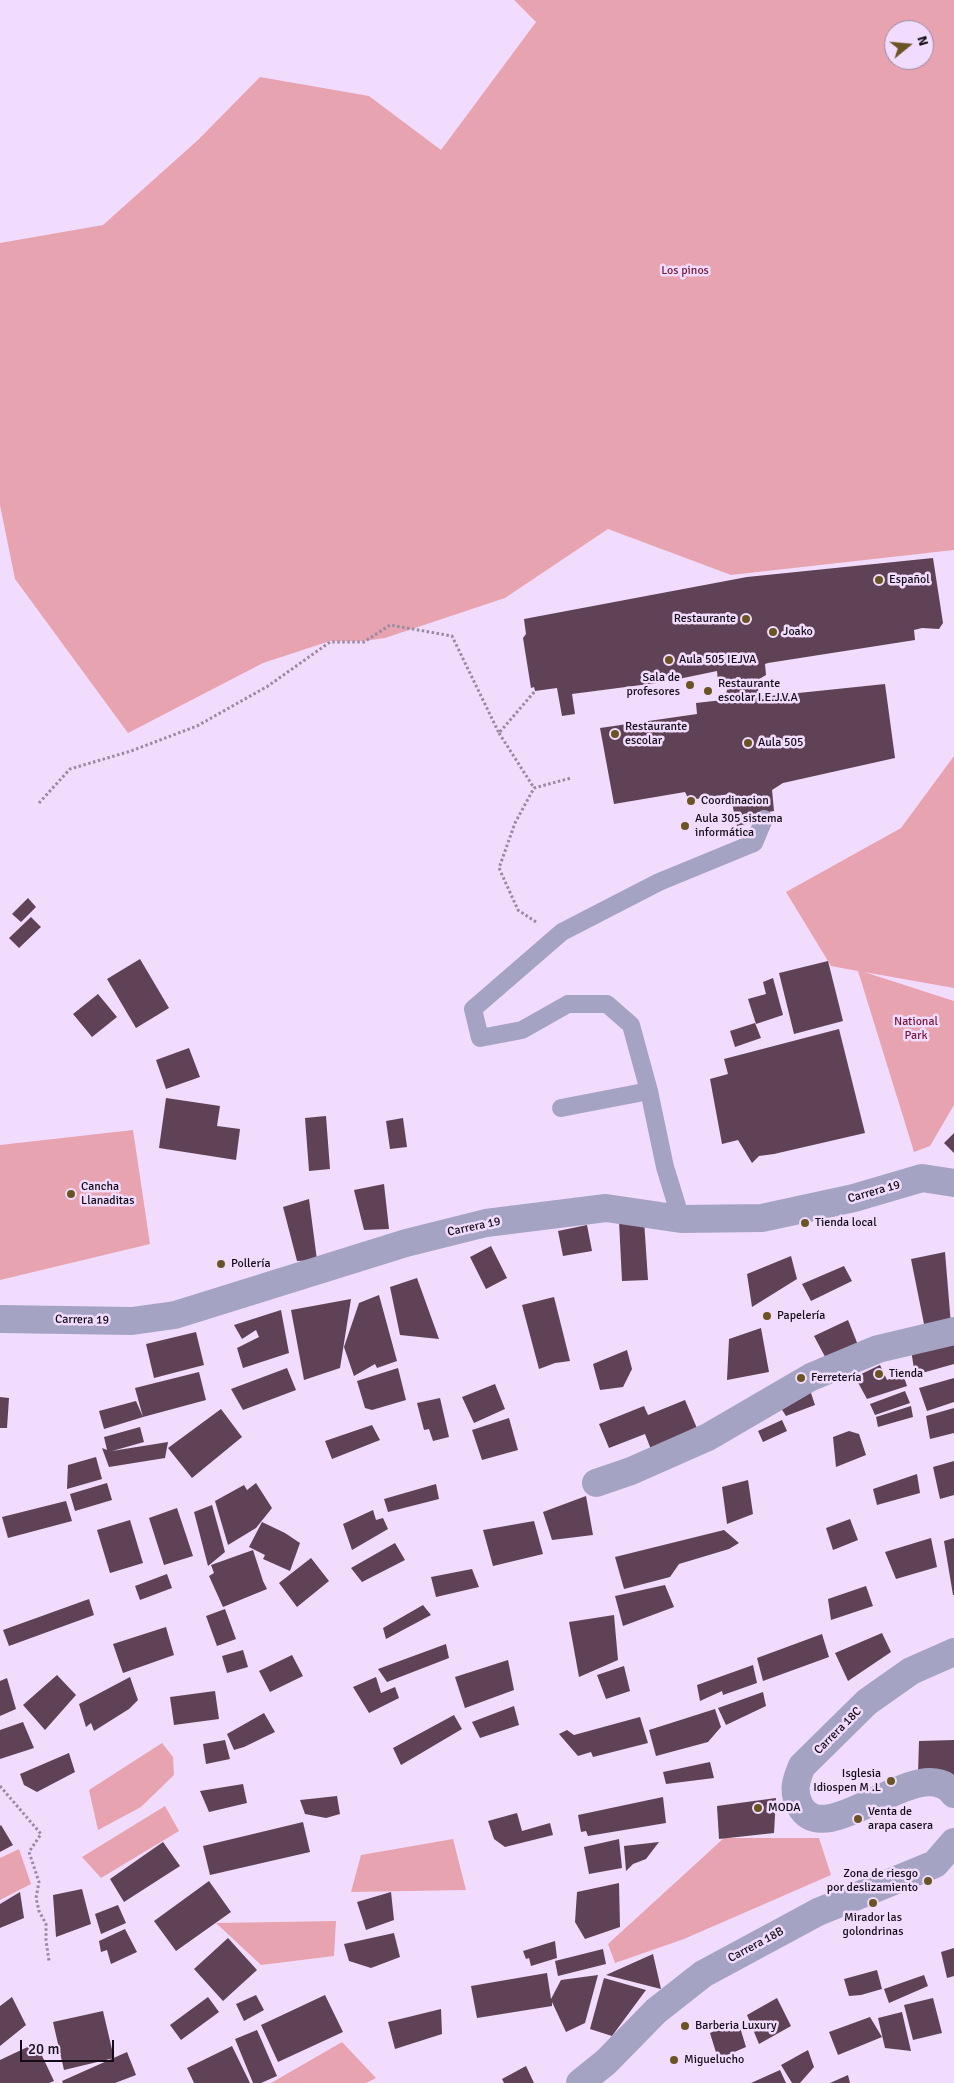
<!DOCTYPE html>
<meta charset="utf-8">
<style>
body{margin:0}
#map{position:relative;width:954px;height:2083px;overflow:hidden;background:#f1dcfd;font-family:Signika,sans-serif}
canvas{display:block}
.north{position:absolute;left:884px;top:20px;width:50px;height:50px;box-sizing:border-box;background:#f1dcfd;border:1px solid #9889a1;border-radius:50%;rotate:73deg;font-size:14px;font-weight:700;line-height:20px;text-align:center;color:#130c17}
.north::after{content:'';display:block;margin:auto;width:18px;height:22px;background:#6b5424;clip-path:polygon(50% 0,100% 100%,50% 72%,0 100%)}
.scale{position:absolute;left:20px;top:2040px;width:94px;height:22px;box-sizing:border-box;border:2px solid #130c17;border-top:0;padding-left:6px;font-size:15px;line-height:18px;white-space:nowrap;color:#130c17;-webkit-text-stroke:4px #f1dcfd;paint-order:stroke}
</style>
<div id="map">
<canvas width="954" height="2083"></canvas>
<div class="north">N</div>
<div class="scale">20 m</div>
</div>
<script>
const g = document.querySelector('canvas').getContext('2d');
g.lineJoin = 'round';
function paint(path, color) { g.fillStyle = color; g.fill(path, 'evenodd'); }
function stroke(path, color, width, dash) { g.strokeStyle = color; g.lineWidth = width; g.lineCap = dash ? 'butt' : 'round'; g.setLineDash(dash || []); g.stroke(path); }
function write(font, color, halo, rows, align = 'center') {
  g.font = font + ' Signika,sans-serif'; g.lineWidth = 5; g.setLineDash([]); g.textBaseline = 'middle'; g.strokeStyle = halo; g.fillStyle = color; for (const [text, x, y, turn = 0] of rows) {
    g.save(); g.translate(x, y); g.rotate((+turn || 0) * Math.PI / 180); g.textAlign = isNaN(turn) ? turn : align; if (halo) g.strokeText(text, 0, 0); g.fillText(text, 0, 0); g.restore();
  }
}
const green = new Path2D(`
 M514,0H954V550L731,575L608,529L505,598L385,638L364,641H330L263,663L128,733L15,579L0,505V243L103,225L198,140L260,77L369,96L441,150L536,22ZM894,30H924V60H894Z
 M954,756V988L864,972L954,1001V1105L930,1146L914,1152L858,971L831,966L786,892L901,828Z
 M133,1130L150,1244L0,1280V1145Z
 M162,1743L173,1757L174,1775L141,1807L98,1830L89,1790Z
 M165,1806L179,1831L101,1878L82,1857Z
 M724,1838H819L831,1875L684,1939L615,1963L608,1944Z
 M453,1839L466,1890L351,1892L361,1855Z
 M19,1849L31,1884L0,1900V1858Z
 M336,1921L334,1956L261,1965L216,1923Z
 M342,2042L376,2078L366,2083H271Z`);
const building = new Path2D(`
 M933,558L943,623L939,629L922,628L914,630L915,640L768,663L765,664L766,675L756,681L760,697L885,684L895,758L783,783L772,790L774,811L744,816L746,824L737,826L730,794L689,800L685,792L614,804L600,728L697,714L696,703L723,700L728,688L718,682L717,671L664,682L572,694L575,714L562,716L557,688L535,691L534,687L531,688L523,638L526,634L524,619L747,577Z
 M28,898L36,907L21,922L12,914Z
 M31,917L41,927L19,948L9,938Z
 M140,959L169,1008L136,1028L107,979Z
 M828,961L843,1021L794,1034L779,973Z
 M773,978L783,1015L756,1024L748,999L766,994L763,982Z
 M98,994L117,1017L92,1037L73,1014Z
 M755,1023L761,1038L735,1047L730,1031Z
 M839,1029L865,1133L774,1154L759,1156L752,1163L738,1140L722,1144L710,1079L728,1074L724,1059Z
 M189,1048L200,1077L166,1089L156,1060Z
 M166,1098L220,1106L217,1126L240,1129L236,1160L159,1148Z
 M326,1116L330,1169L309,1171L305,1118Z
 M403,1118L407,1147L390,1149L386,1121Z
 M954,1133V1153L944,1143Z
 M384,1184L389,1229L364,1230L354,1190Z
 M309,1199L317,1260L297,1261L283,1207Z
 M644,1220L648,1280L622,1281L619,1221Z
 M587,1225L592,1251L563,1256L558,1231Z
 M491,1246L507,1278L486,1289L470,1257Z
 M945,1252L951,1325L925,1329L911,1259Z
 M791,1256L797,1279L752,1307L747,1274Z
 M844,1266L852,1281L811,1301L802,1284Z
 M417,1278L439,1339L400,1335L390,1287Z
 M379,1295L397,1361L377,1368L375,1364L354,1376L344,1347L359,1303Z
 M554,1297L570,1361L555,1363L539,1369L522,1305Z
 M351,1299L340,1368L304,1380L291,1310Z
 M281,1310L289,1353L243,1368L237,1348L259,1337L256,1330L242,1339L234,1325Z
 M848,1320L860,1350L830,1366L814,1336Z
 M761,1328L769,1372L727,1380L729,1339Z
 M196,1332L204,1365L154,1378L146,1344Z
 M954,1339V1364L915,1375L911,1350Z
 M627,1350L632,1369L623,1387L600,1390L593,1364Z
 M880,1365L887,1380L903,1374L907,1386L867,1399L855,1377Z
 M287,1368L296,1390L243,1410L231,1389Z
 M398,1368L406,1400L372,1410L365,1408L357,1381Z
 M199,1372L206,1400L143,1417L135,1388Z
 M954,1378V1402L927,1411L919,1388Z
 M495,1384L505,1409L474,1423L462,1397Z
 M810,1390L815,1405L786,1416L779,1405Z
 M905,1391L910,1403L875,1415L870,1404Z
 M0,1397L9,1398L7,1428H0Z
 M440,1398L449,1437L433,1441L429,1429L424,1430L417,1403Z
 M685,1400L699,1433L652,1452L645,1434L609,1448L599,1424L644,1406L648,1415Z
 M136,1401L143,1417L104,1429L99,1411Z
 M911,1406L913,1417L878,1427L876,1417Z
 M954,1408V1433L930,1439L926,1416Z
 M221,1409L242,1437L192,1478L168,1448Z
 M509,1418L518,1450L482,1460L472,1430Z
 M782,1420L787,1431L763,1442L758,1431Z
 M372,1425L380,1440L332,1459L325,1441Z
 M140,1427L144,1442L112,1451L168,1442L165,1458L109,1467L102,1448L107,1450L104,1437Z
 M849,1431L859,1434L866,1455L836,1467L833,1437Z
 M96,1457L102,1479L67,1489L68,1465Z
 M954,1461V1495L940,1499L933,1467Z
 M917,1474L920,1493L877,1505L873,1489Z
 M748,1480L753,1514L727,1524L722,1487Z
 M107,1483L112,1500L75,1511L70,1494Z
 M256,1483L272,1508L256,1528L228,1545L215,1501L244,1485L247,1490Z
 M436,1484L439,1499L388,1512L384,1499Z
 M586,1496L593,1535L552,1540L543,1512Z
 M66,1501L72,1521L8,1538L2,1517Z
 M212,1505L225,1552L208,1566L194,1512Z
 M177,1508L193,1556L164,1565L149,1518Z
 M373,1510L376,1520L383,1518L388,1529L352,1550L343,1524Z
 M850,1519L858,1540L833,1550L826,1528Z
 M130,1520L143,1563L110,1573L97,1530Z
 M534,1521L543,1554L493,1566L483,1530Z
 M262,1522L285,1533L300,1543L290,1571L263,1559L265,1555L249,1547Z
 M724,1530L739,1543L729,1549L679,1564L670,1577L624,1589L615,1557Z
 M931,1538L937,1567L896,1579L885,1552Z
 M954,1538V1595H953L944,1541Z
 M395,1543L405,1560L362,1582L351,1568Z
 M253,1550L263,1581L267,1589L223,1607L209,1576L214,1573L211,1565Z
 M311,1558L329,1581L297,1607L279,1583Z
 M472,1569L479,1587L436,1597L431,1577Z
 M167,1574L172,1588L140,1600L135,1586Z
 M665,1585L674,1607L623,1626L615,1596Z
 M866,1586L873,1606L831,1620L828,1599Z
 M89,1599L94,1615L9,1646L3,1630Z
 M423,1605L431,1615L386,1639L383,1628Z
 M225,1609L236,1639L217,1646L206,1616Z
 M614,1615L618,1660L579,1677L569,1622Z
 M166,1627L174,1655L123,1673L113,1644Z
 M882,1633L891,1652L848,1681L835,1653Z
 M822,1634L829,1657L763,1681L757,1658Z
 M446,1644L449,1658L387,1682L378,1669Z
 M243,1650L248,1667L227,1673L222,1656Z
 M292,1655L303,1676L270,1692L259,1671Z
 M508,1660L514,1690L465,1708L455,1677Z
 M753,1665L757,1683L723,1695L722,1691L700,1701L697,1685Z
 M624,1666L630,1691L606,1699L597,1675Z
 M57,1675L76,1695L45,1730L23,1705Z
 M130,1677L138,1700L129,1709L94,1731L91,1723L86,1727L79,1704Z
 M376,1677L381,1693L395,1687L399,1698L369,1713L353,1687Z
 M7,1678L16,1709L0,1716V1681Z
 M215,1691L219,1719L174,1725L170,1697Z
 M763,1692L766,1706L726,1725L718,1708Z
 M514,1706L519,1725L480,1738L472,1722Z
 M715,1709L721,1727L708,1742L656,1756L649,1730Z
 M264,1713L275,1732L244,1747L234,1750L227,1734Z
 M454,1715L462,1729L401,1765L393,1748Z
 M640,1717L648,1743L593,1757L591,1752L578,1756L559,1734L567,1730L574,1735Z
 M23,1722L34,1748L0,1759V1730Z
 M225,1740L230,1759L206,1764L203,1744Z
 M954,1740V1775L918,1774L919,1741Z
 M69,1753L75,1772L37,1792L24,1785L20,1774Z
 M710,1762L714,1778L666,1784L663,1772Z
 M243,1784L247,1803L209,1812L200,1791Z
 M337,1796L340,1814L326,1818L305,1814L300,1800Z
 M663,1797L666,1823L588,1836L586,1831L581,1832L578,1815Z
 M776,1798L774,1833L719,1839L717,1806Z
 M517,1813L522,1831L550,1823L553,1835L505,1847L494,1839L488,1821Z
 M303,1822L310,1852L210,1875L203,1846Z
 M1,1825L13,1845L0,1852V1826Z
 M619,1839L622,1868L589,1874L584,1847Z
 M163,1842L180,1866L124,1902L110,1879Z
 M659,1842L646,1859L633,1864L626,1871L624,1846Z
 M209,1881L231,1912L176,1951L154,1921Z
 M619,1883L620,1927L585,1939L575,1922L577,1892Z
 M82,1889L91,1924L56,1937L53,1895Z
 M20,1892L24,1918L0,1928V1904Z
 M391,1892L394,1920L366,1930L357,1902Z
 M118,1905L126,1923L101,1934L95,1914Z
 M125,1929L137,1952L111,1964L107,1950L101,1952L99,1941Z
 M394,1933L400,1957L371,1968L349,1961L344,1944Z
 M228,1938L257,1970L223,2001L194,1969Z
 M555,1941L557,1958L531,1966L529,1958L526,1959L523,1951Z
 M954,1948V1976L947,1978L941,1952Z
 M603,1949L606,1964L558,1976L555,1961Z
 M653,1954L661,1989L606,1975Z
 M877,1970L882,1989L861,1995L849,1996L844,1979Z
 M547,1973L551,1999L561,1980L598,1975L585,2023L566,2032L552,2002V2006L477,2018L471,1986Z
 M924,1975L928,1986L889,2003L884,1989Z
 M604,1978L646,1990L612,2036L590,2029Z
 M256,1995L264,2010L244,2021L236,2004Z
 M325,1995L343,2032L278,2062L261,2025Z
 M12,1997L26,2025L0,2046V2006Z
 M208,1997L219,2012L181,2040L170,2025Z
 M777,1998L791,2026L759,2044L747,2015Z
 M933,1998L942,2033L913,2040L904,2005Z
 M441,2009L442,2034L395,2049L388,2022Z
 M103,2011L114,2058L64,2070L53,2022Z
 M902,2012L911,2051L885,2048L878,2018Z
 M870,2017L882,2037L838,2055L829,2032Z
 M738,2021L746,2047L718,2059L710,2033Z
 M257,2030L277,2076L261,2083H253L235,2039Z
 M36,2043L54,2081L49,2083H0V2060Z
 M232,2046L250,2083H194L187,2068Z
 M808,2050L814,2067L800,2083H792L781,2065Z
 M127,2052L136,2075L115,2083H63L62,2081Z
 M526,2066L534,2083H504L502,2079Z
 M780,2070L786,2083H751Z
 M848,2075L850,2083H830Z`);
const path = new Path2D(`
 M499,733L534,788
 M39,803L70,769L131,751L197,726L268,686L330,642H364L390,625L452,636L499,733L535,691
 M536,922L518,910L499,868L515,823L534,788L571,778
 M0,1786L41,1834L29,1852L39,1882L36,1898L39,1911L46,1924V1940L49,1961`);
const service = new Path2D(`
 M561,1108L649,1091
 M681,1219L665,1167L649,1091L631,1025L607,1004H568L522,1030L480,1038L473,1009L562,932L659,882L754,843L764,819`);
const minor = new Path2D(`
 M0,1319L132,1321L175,1315L406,1243L486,1223L606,1208L681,1219L762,1218L854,1198L922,1178L954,1183
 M596,1483L631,1471L708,1437L811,1377L878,1349L954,1331
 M954,1652L911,1671L867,1702L802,1766C796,1780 792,1791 800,1806C827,1854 921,1748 954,1794
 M580,2083L606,2062L656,2011L703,1974L818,1912L935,1864L954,1842`);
const markers = [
 [879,580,5,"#6b5424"],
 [746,619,5,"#6b5424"],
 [773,632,5,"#6b5424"],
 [669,660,5,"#6b5424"],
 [690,685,5,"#6b5424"],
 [708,691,5,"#6b5424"],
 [615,734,5,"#6b5424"],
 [748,743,5,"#6b5424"],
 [691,801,5,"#6b5424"],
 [685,826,5,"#6b5424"],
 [71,1194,5,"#6b5424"],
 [805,1223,5,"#6b5424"],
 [221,1264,5,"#6b5424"],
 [767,1316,5,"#6b5424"],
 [879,1374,5,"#6b5424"],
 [801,1378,5,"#6b5424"],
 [891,1781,5,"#6b5424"],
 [758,1808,5,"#6b5424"],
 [858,1819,5,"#6b5424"],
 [928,1881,5,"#6b5424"],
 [873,1903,5,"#6b5424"],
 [685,2026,5,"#6b5424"],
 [674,2060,5,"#6b5424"]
];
const parkNames = [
 ["Los pinos",685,271],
 ["National",916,1022],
 ["Park",916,1036]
];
const poiNames = [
 ["Español",889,580],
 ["Restaurante",736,619,"right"],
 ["Joako",783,632],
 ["Aula 505 IEJVA",679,660],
 ["Sala de",680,678,"right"],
 ["profesores",680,692,"right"],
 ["Restaurante",718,684],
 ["escolar I.E.J.V.A",718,698],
 ["Restaurante",625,727],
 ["escolar",625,741],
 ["Aula 505",758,743],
 ["Coordinacion",701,801],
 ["Aula 305 sistema",695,819],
 ["informática",695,833],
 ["Cancha",81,1187],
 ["Llanaditas",81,1201],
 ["Tienda local",815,1223],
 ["Pollería",231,1264],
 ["Papelería",777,1316],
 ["Tienda",889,1374],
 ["Ferretería",811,1378],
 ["Isglesia",881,1774,"right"],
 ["Idiospen M .L",881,1788,"right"],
 ["MODA",768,1808],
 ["Venta de",868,1812],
 ["arapa casera",868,1826],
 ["Zona de riesgo",918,1874,"right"],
 ["por deslizamiento",918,1888,"right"],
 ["Mirador las",873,1918,"center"],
 ["golondrinas",873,1932,"center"],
 ["Barberia Luxury",695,2026],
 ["Miguelucho",684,2060]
];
const streetNames = [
 ["Carrera 19",874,1192,-16],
 ["Carrera 19",474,1227,-12],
 ["Carrera 19",82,1320,1],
 ["Carrera 18C",838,1731,-45],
 ["Carrera 18B",756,1945,-28]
];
paint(green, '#e8a3b1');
paint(building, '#5f4255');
stroke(path, '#9989a1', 3, [2.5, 2.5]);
stroke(service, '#a5a3c3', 18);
stroke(minor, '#a5a3c3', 28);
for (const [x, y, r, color] of markers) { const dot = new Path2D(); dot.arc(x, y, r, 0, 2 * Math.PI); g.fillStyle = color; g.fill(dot); stroke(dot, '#f1dcfd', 2); }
write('12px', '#771738', '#f1dcfd', parkNames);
write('12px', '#130c17', '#f1dcfd', poiNames, 'left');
write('12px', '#130c17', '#f1dcfd', streetNames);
</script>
